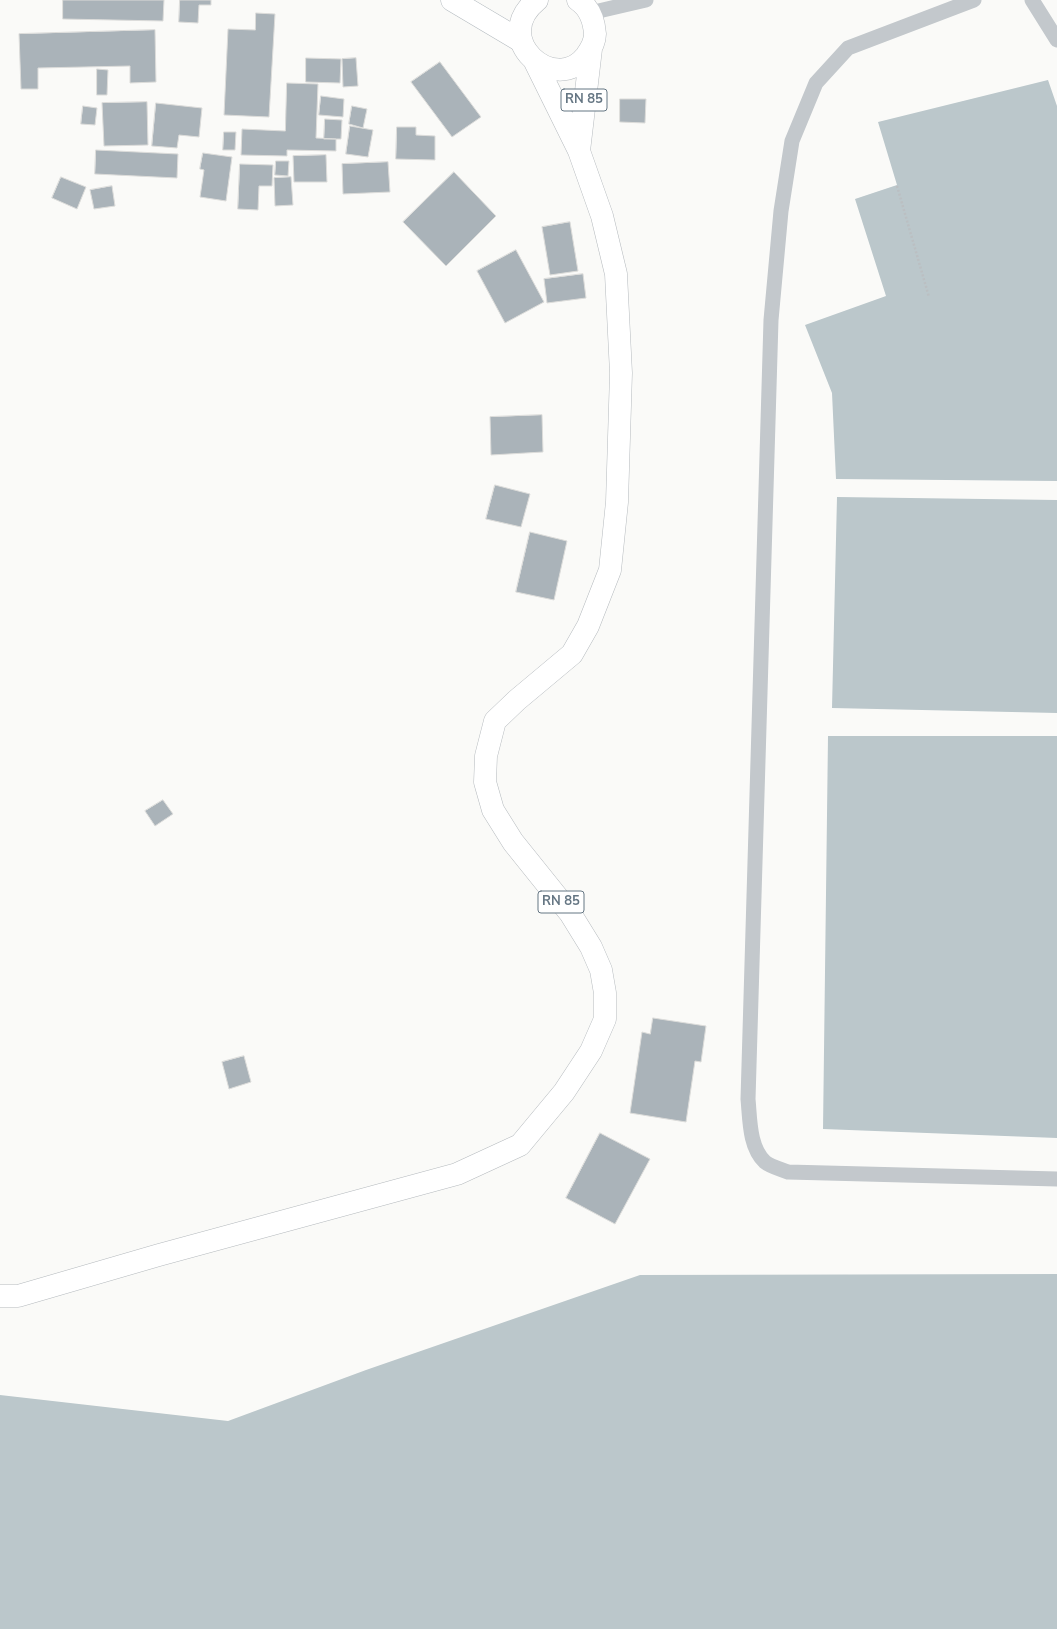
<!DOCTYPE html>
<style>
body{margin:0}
canvas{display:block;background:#fafaf8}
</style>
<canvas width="1057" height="1629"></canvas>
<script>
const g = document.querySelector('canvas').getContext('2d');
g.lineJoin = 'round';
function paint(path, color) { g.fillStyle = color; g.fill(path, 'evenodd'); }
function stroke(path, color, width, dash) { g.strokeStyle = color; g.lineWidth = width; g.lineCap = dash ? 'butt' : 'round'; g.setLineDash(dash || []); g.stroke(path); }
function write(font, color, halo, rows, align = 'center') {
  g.font = font + ' "Nunito Sans",sans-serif'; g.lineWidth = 4; g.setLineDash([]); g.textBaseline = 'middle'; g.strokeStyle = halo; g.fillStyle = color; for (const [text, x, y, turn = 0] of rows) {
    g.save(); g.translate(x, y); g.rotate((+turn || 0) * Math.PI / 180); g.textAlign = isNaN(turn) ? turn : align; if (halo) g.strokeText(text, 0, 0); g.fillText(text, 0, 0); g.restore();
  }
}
const water = new Path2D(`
 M1048,80L1057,106V481L836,479L832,393L805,325L886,296L855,199L897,185L878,122Z
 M837,497L1057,500V713L832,708Z
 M828,736H1057V1138L823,1129Z
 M1057,1274V1629H0V1395L228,1421L366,1370L640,1275Z`);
const building = new Path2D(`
 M63,0H164L163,21L63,19Z
 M180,0H211V5H199L198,23L179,22Z
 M256,13L275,14L269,117L224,115L228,29L255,30Z
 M155,30L156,82L130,83V66L38,68V89H21L19,34Z
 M306,58L341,59L340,83L306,82Z
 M356,58L358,86L343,87L342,59Z
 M440,62L481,117L452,137L411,82Z
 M97,69L108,70L107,95H97Z
 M287,83L318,84L316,138L336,139V151L287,150V156L241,155L242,129L285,131Z
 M321,96L344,99L343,117L319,115Z
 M620,99H646L645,123L620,122Z
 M147,102L148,145L104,146L102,103Z
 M156,103L202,108L199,137L179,135L177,148L152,146Z
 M83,106L97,108L95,125L81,124Z
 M352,106L367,109L363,128L349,124Z
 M325,119L342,120L341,139H324Z
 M350,126L373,130L368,157L346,154Z
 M397,127H416V135L435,136V160L396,159Z
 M224,132H236L235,150H223Z
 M96,150L178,154L177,178L95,174Z
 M203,153L232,157L226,201L200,197L204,170L200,169Z
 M326,155L327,182H294L293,156Z
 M276,161H289L288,176L275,175Z
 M388,162L390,192L343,194L342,164Z
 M240,164L273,165L272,186H259L258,210L238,209Z
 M454,172L496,216L446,266L403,222Z
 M61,177L86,187L77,209L52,198Z
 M291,177L293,205L275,206L274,178Z
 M112,186L115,206L94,209L90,190Z
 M570,222L578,271L550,275L542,227Z
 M516,250L544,302L505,323L477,271Z
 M583,274L586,298L547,303L544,279Z
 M542,415L543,452L491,455L490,417Z
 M495,485L530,494L521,527L486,519Z
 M530,532L567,541L554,600L516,592Z
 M163,800L173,814L155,826L145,811Z
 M653,1018L706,1026L701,1062L695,1061L686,1122L630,1113L642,1032L650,1034Z
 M244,1056L251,1082L229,1089L222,1062Z
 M600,1133L650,1159L615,1224L566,1198Z`);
const path = new Path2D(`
 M897,186L929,297`);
const lane = new Path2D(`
 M974,0L848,48L816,83L792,141L781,211L771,320L748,1099C750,1119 749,1147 765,1162C771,1167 781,1169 788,1172L1057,1179
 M1032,0L1057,40
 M590,13L646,0`);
const secondary = new Path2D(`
 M452,0L521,41`);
const primary = new Path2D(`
 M537,0C489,39 555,96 586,56C591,49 595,42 595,34C594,20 590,8 578,0
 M579,151L591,49
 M0,1296H18L159,1255L457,1174L520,1145L564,1092L591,1051L605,1019V993L601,970L591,947L570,913L513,842L493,810L485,782L486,756L495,721L517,700L572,654L588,626L610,570L617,502L621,373L616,274L602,216L579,151L535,62`);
const shields = [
 [584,100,46],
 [561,902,46]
];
const shieldNames = [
 ["RN 85",584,100],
 ["RN 85",561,902]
];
paint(water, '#bbc7cb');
paint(building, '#aab3b9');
stroke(building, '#dcdcda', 1);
stroke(secondary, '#b3babf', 23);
stroke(primary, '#b5babe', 23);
stroke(path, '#bbbfc2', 2.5, [2, 2]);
stroke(lane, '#c3c8cc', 15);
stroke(secondary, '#fff', 22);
stroke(primary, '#fff', 22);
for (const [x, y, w] of shields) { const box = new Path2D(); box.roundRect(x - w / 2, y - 11, w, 22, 3); g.fillStyle = '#fff'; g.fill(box); stroke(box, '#657683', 1); }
write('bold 13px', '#657683', null, shieldNames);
</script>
